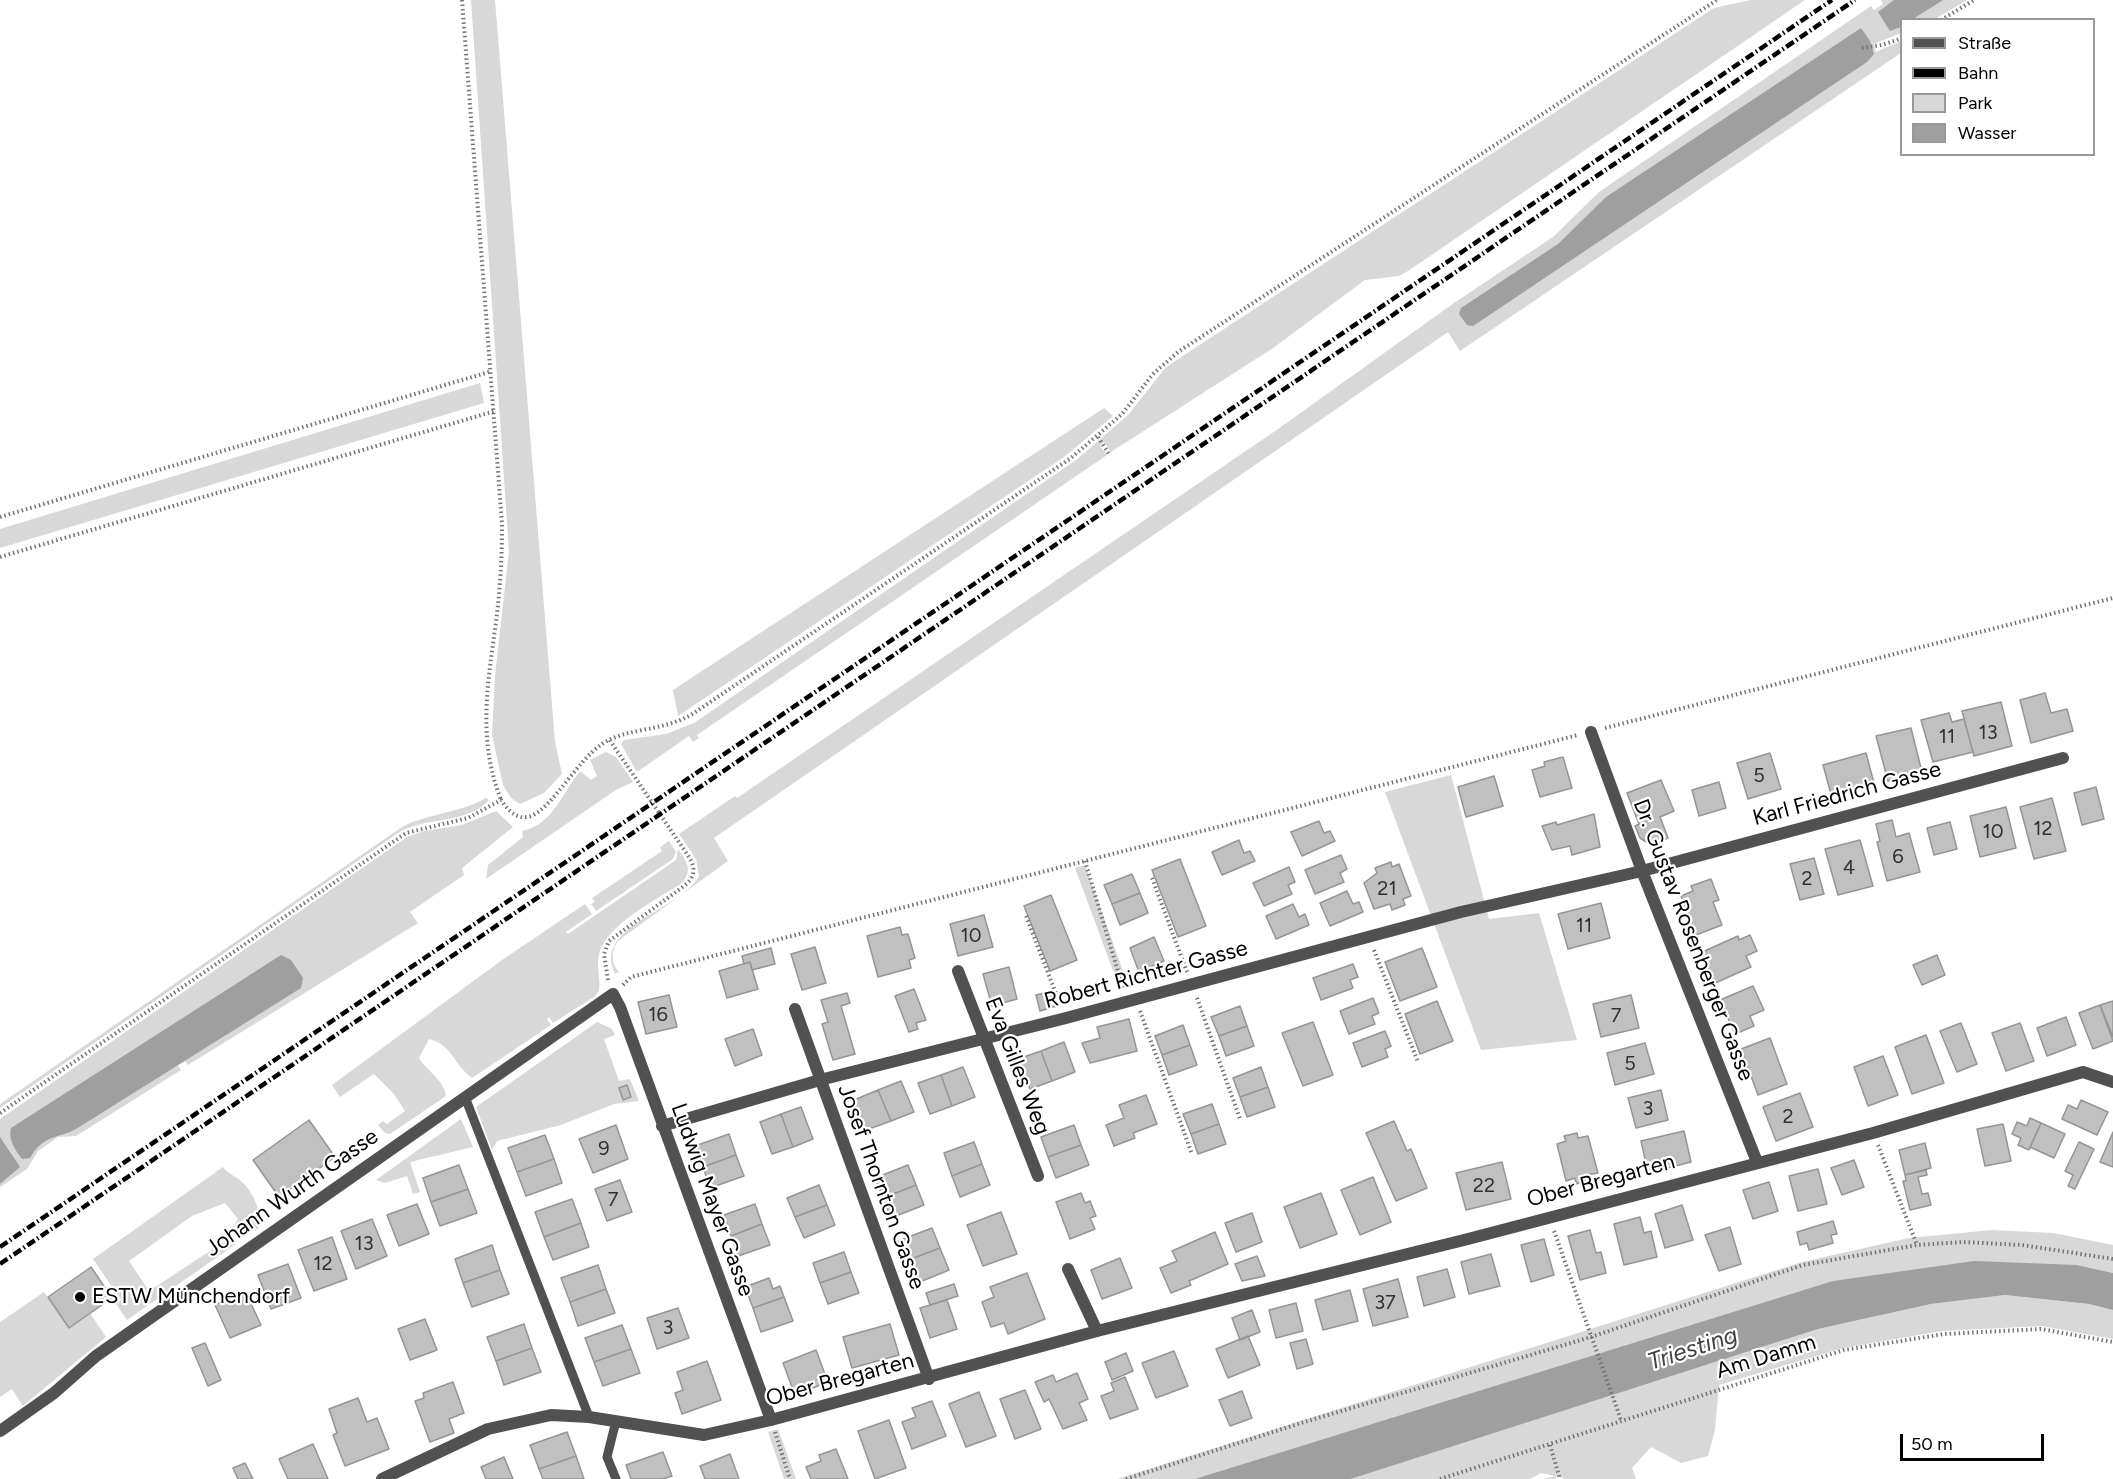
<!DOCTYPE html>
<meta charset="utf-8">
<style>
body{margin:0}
#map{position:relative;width:2113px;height:1479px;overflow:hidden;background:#fff;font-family:Figtree,sans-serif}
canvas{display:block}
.legend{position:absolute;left:1900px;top:18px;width:195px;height:138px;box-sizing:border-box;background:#fff;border:2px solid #999;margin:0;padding:8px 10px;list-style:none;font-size:18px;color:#000}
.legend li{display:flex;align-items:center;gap:12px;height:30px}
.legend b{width:30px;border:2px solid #999}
.scale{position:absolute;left:1900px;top:1434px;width:144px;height:27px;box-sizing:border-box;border:3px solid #000;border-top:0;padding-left:8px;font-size:18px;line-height:21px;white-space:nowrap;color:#000;-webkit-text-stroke:4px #fff;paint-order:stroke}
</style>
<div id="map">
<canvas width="2113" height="1479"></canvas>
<ul class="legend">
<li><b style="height:8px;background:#515151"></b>Straße</li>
<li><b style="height:8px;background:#000"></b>Bahn</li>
<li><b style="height:16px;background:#d8d8d8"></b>Park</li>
<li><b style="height:16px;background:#9f9f9f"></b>Wasser</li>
</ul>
<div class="scale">50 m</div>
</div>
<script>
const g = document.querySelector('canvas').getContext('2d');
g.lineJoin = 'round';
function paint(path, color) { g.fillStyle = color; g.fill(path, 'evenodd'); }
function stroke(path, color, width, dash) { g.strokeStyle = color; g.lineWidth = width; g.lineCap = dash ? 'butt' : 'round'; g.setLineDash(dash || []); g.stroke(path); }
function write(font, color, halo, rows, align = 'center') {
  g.font = font + ' Figtree,sans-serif'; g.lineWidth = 4.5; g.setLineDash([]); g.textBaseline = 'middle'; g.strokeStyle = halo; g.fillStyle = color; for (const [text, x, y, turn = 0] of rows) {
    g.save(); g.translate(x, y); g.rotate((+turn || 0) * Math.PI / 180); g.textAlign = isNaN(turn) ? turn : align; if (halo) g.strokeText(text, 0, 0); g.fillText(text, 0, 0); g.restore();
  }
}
const green = new Path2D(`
 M471,0H495L555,742L562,774L544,793L520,804L511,798L503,785L492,735L495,676L509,551Z
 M1750,0H1805L1408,271L1399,276L1365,280L1273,348L1111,452L1104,442L1100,446L1107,455L697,735L699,738L693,742L689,736L637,772L621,744L624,740L666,734L694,723L1076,460L1128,415L1166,367L1714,8Z
 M1881,0H1967L1935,19L1902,20L1901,33L1874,44L1876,52L1901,41V53L1460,351L1448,332L714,838L728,861L619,940C611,950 610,962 619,972L615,974C592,925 681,911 699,876L696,859L679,834L735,796L737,798L1278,429L1454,303L1553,237L1599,192L1871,6L1874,10L1883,4Z
 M480,383L484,403L0,548V529Z
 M1104,408L1113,416L1064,457L678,716L673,690Z
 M606,752L616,757L633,782L616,790L486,879L488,865L523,837L522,831C553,825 562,793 580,771L591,780L597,776L590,760Z
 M1451,775L1489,919L1539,913L1577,1040L1481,1050L1385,792Z
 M486,798L489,800C467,825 425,816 398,833L0,1108V1104L402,827C429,813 460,813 486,798Z
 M496,811L513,827L462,868L464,875L410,912L418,923L188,1065L185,1061L178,1065L181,1070L76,1136L58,1137L38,1151L27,1169L0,1187V1119L407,837L424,831L462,825Z
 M669,841L676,852L673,859L596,911L591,904L595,902L592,898L662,851L660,847Z
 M678,849C687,862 693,870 682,883C656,900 607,924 599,954C596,967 601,979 599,991L594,997L553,1023L549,1017L547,1019L551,1025L472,1078C452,1063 453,1045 429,1039L419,1058C427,1071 445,1081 446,1096L390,1134L385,1133L378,1125L383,1121L387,1124L405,1111L394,1094L374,1074L340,1097L332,1085L502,960L585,904L592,914L566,932L568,934L676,860Z
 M1085,865L1127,982L1118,984L1075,868Z
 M597,1022L612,1029L615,1035L604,1039L619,1081L630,1079L639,1101L614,1104L561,1125L497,1141L492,1150L476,1107Z
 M461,1119L473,1147L410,1162L420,1192L413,1194L407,1176L385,1183L376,1180Z
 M223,1167C228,1174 236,1176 242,1182C253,1192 264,1215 258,1229L246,1233L233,1228L238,1219L225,1203L192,1216L129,1261L149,1291L225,1241L236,1244L127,1320L116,1304L121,1300L93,1259Z
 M1992,1230L2054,1233L2113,1245V1273L2077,1265L1195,1479H1117L1802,1262L1909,1238Z
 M44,1292L69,1328L90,1313L106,1337L23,1406L12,1389L0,1397V1322Z
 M2005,1295L2089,1304L2113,1310V1339L2042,1326L1942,1331L1843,1348L1719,1385L1715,1430L1708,1456L1681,1463L1651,1447L1632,1468L1636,1479H1566L1556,1476V1479H1543L1555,1476L1541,1473L1530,1479H1351L1818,1329L1931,1304Z
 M778,1429L796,1479H784L768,1432Z`);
const water = new Path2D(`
 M1894,0H1943L1913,19L1902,20L1901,27L1890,31L1878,12Z
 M1861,28L1870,41L1874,54L1867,62L1473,326L1467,325L1459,314L1461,308L1558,244L1606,197Z
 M281,955L291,960L303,978L301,988L76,1129C57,1139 44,1134 30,1158L22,1159C15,1150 8,1139 11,1128Z
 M0,1137L20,1167L0,1184Z
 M1974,1261L2077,1265L2113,1273V1310L2089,1304L2005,1295L1931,1304L1818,1329L1351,1479H1195L1833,1281Z`);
const building = new Path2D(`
 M2045,693L2051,713L2067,709L2073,731L2031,743L2020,700Z
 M2001,702L2012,746L1974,756L1962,711Z
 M1949,713L1952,722L1964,719L1973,752L1933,762L1921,720Z
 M1911,728L1922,772L1888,781L1876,736Z
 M1770,753L1781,789L1748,799L1737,763Z
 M1866,753L1874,783L1831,794L1823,765Z
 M1563,757L1572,788L1540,797L1532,770L1545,766L1544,762Z
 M1494,776L1503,806L1466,817L1458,787Z
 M1661,780L1674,811L1660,817L1668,838L1651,845L1640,838L1635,826L1639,824L1627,793Z
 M1719,782L1726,808L1699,816L1692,790Z
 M2096,787L2104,819L2082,825L2074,793Z
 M2052,798L2066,851L2034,859L2020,807Z
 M2006,807L2016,848L1980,857L1970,816Z
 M1594,814L1600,847L1572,855L1570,846L1552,850L1542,826L1556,822L1557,825Z
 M1892,820L1896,837L1909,833L1920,872L1887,881L1877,842L1880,841L1876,824Z
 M1319,821L1324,833L1330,831L1335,841L1302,856L1291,832Z
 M1950,822L1957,849L1934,855L1927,828Z
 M1239,840L1244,853L1250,851L1255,861L1222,875L1212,852Z
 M1860,840L1873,886L1838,895L1825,849Z
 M1341,855L1347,869L1340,873L1344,882L1315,894L1305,870Z
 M1814,858L1824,894L1800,900L1790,864Z
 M1180,859L1206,926L1178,937L1152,870Z
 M1391,862L1392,867L1399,864L1411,896L1403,899L1405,905L1392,910L1390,904L1374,909L1364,883L1377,873L1375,868Z
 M1289,867L1295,882L1288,885L1292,894L1264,906L1253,883Z
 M1132,874L1140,893L1112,904L1104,885Z
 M1711,879L1719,900L1713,902L1722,925L1696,935L1681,896L1693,891L1691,886Z
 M1347,891L1353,904L1359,902L1363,912L1330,926L1320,903Z
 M1140,893L1148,913L1120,925L1112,904Z
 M1051,895L1077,960L1050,971L1024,906Z
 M1601,903L1610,938L1568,949L1558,914Z
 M1293,904L1299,917L1305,914L1309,925L1276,939L1266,916Z
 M984,915L993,947L958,956L950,924Z
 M900,927L902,935L908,934L915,958L909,960L911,968L878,977L867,936Z
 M1750,935L1757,951L1746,956L1751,967L1713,984L1700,953L1738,936L1739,940Z
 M1154,937L1164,961L1139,972L1130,948Z
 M815,947L826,983L802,990L791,954Z
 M771,948L775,964L752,970L750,962L744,964L742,956Z
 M1422,948L1437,987L1400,1001L1385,962Z
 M1937,955L1945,975L1922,985L1913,965Z
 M750,962L758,989L727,998L719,971Z
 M1353,964L1358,977L1350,980L1353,988L1321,1000L1313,978Z
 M1009,967L1017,999L992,1006L983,974Z
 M1753,986L1764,1010L1750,1016L1754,1026L1735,1034L1720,1000Z
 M914,989L926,1020L916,1023L918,1029L909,1032L895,996Z
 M1052,991L1057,1006L1040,1011L1036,995Z
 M847,993L850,1003L841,1006L855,1054L833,1060L822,1024L828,1022L821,1000Z
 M669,995L677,1027L646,1034L638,1002Z
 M1631,995L1639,1028L1601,1037L1593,1004Z
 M1373,998L1379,1013L1372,1016L1375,1024L1349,1034L1340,1011Z
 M1437,1001L1453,1041L1420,1054L1405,1014Z
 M2113,1001V1037L2100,1005Z
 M2100,1005L2113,1041L2093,1049L2079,1013Z
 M1240,1006L1247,1026L1219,1036L1211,1017Z
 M2066,1017L2076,1045L2047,1056L2037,1028Z
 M1129,1019L1137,1051L1090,1063L1082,1043L1100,1038L1097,1027Z
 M1313,1022L1333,1075L1303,1086L1282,1033Z
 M1961,1023L1977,1064L1957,1072L1940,1031Z
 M2020,1023L2034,1061L2006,1071L1992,1033Z
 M1183,1025L1190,1045L1162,1055L1155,1036Z
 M1247,1026L1254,1046L1226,1056L1219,1036Z
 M753,1029L762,1055L735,1066L725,1039Z
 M1385,1031L1391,1046L1385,1049L1388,1057L1362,1067L1353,1043Z
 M1926,1035L1944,1083L1912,1094L1895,1047Z
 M1770,1038L1787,1084L1758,1095L1741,1049Z
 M1064,1042L1075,1072L1052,1081L1041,1051Z
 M1645,1043L1654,1074L1615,1085L1607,1053Z
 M1190,1045L1197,1065L1169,1075L1162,1055Z
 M1041,1051L1052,1081L1030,1089L1018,1059Z
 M1883,1056L1898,1095L1868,1106L1854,1067Z
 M963,1067L975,1097L952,1106L941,1075Z
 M1261,1067L1268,1087L1240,1097L1233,1078Z
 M941,1075L952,1106L930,1114L918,1083Z
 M901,1081L914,1112L891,1121L878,1090Z
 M627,1085L631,1097L623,1100L619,1088Z
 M1268,1087L1275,1107L1247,1117L1240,1097Z
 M878,1090L891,1121L866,1130L854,1100Z
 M1661,1090L1668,1120L1636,1128L1628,1098Z
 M1800,1093L1813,1127L1776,1141L1763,1107Z
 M1146,1095L1157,1124L1133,1133L1135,1138L1114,1146L1106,1125L1124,1118L1119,1105Z
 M2081,1100L2108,1112L2097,1135L2062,1119L2068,1105L2077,1109Z
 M1212,1104L1219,1124L1191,1134L1183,1114Z
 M801,1107L813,1139L793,1147L781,1114Z
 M781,1114L793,1147L772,1154L760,1122Z
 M2030,1118L2041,1123L2029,1150L2018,1145L2021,1138L2012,1134L2017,1122L2027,1126Z
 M309,1120L335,1157L279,1197L253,1160Z
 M1394,1121L1407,1151L1411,1149L1427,1188L1396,1201L1366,1133Z
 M2041,1123L2065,1134L2054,1158L2030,1147Z
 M1219,1124L1226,1144L1198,1154L1191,1134Z
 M2003,1124L2011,1161L1985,1166L1977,1129Z
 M616,1125L628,1159L593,1173L579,1139Z
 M1074,1125L1081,1145L1048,1157L1041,1137Z
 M1684,1131L1691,1162L1648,1173L1641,1141Z
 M2113,1132V1167L2100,1162Z
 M1577,1133L1578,1138L1588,1136L1598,1173L1587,1175L1589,1180L1576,1184L1575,1178L1566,1181L1557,1144L1566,1141L1564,1136Z
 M729,1134L736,1155L703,1167L695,1146Z
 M545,1135L554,1159L517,1172L508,1148Z
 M974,1142L982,1164L952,1176L944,1153Z
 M2079,1142L2094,1149L2075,1189L2068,1186L2073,1175L2065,1171Z
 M1925,1143L1931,1168L1905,1175L1899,1150Z
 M1081,1145L1089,1165L1056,1178L1048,1157Z
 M736,1155L744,1176L710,1188L703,1167Z
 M554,1159L562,1183L526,1196L517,1172Z
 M1854,1160L1864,1187L1842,1195L1831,1168Z
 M1502,1162L1511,1199L1466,1210L1456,1173Z
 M982,1164L990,1185L960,1197L952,1176Z
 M459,1165L468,1189L431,1202L423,1178Z
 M908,1165L916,1185L883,1198L875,1178Z
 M1818,1169L1827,1204L1798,1211L1789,1176Z
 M1926,1170L1927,1175L1918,1177L1922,1194L1928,1193L1931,1205L1910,1210L1903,1181H1906L1905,1175Z
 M1373,1177L1391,1222L1360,1235L1341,1190Z
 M620,1180L632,1212L607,1221L595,1189Z
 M1769,1182L1778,1211L1753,1219L1743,1190Z
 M819,1185L827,1205L795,1217L787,1198Z
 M916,1185L924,1205L891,1218L883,1198Z
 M468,1189L477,1213L440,1226L431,1202Z
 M1081,1193L1085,1203L1090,1201L1096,1216L1090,1218L1095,1229L1070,1239L1056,1202Z
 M1321,1193L1337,1234L1300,1248L1284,1207Z
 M572,1199L581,1223L544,1237L535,1212Z
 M417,1204L429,1234L399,1246L387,1215Z
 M755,1204L762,1224L731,1236L724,1215Z
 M827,1205L835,1225L804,1238L795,1217Z
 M1682,1205L1693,1240L1665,1248L1655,1214Z
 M1001,1212L1017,1254L983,1266L967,1225Z
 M1252,1213L1262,1242L1236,1252L1225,1223Z
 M1640,1217L1644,1233L1651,1231L1657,1257L1624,1265L1614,1224Z
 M372,1219L387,1256L356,1269L341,1231Z
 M1833,1221L1837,1234L1831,1235L1833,1243L1809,1250L1807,1243L1800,1245L1797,1232Z
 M581,1223L589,1247L553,1260L544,1237Z
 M762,1224L770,1245L738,1256L731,1236Z
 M1730,1227L1741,1264L1719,1271L1705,1235Z
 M932,1228L940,1248L906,1261L898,1241Z
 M1590,1230L1596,1253L1601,1252L1606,1273L1580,1280L1568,1236Z
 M1215,1232L1228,1264L1189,1281L1191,1285L1171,1293L1160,1268L1177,1261L1172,1251Z
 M332,1237L347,1279L314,1291L298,1250Z
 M1544,1239L1554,1275L1531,1282L1521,1245Z
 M492,1245L500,1270L463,1283L455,1259Z
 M940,1248L949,1270L915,1284L906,1261Z
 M844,1252L851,1272L820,1283L813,1263Z
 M1491,1254L1500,1286L1469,1294L1461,1262Z
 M1257,1256L1265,1276L1242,1281L1235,1264Z
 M1120,1258L1132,1288L1102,1299L1091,1270Z
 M288,1264L301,1298L271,1309L258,1275Z
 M598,1265L606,1289L570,1302L561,1278Z
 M91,1267L112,1298L69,1328L48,1297Z
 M1447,1269L1455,1297L1424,1306L1417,1277Z
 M500,1270L509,1294L472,1307L463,1283Z
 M851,1272L859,1293L828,1304L820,1283Z
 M1027,1273L1045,1319L1008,1334L1004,1323L991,1327L982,1302L994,1297L990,1287Z
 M769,1278L773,1289L780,1286L784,1297L753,1308L745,1287Z
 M1398,1279L1408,1317L1373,1326L1363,1289Z
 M954,1284L958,1296L930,1305L926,1293Z
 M606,1289L615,1313L578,1326L570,1302Z
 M1350,1290L1358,1321L1323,1330L1315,1300Z
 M245,1291L261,1325L230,1338L215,1305Z
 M784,1297L793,1321L761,1332L753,1308Z
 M947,1300L957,1329L930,1338L920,1308Z
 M1296,1303L1303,1331L1276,1338L1269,1310Z
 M678,1308L689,1338L657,1349L647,1318Z
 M1252,1310L1260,1332L1240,1340L1232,1318Z
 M425,1319L437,1350L410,1360L398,1329Z
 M524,1324L532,1348L496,1361L487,1337Z
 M890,1324L899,1355L852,1368L843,1337Z
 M622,1325L631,1349L594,1362L585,1338Z
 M1248,1336L1260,1365L1228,1378L1216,1349Z
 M1306,1339L1313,1364L1297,1369L1290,1343Z
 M205,1343L221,1380L208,1386L192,1348Z
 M532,1348L541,1372L504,1385L496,1361Z
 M631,1349L640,1373L603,1386L594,1362Z
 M816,1350L828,1382L795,1395L783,1363Z
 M1174,1351L1188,1386L1156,1398L1142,1363Z
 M1126,1353L1133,1371L1112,1380L1105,1362Z
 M707,1361L721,1400L682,1414L675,1393L683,1390L677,1372Z
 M1077,1373L1088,1399L1079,1403L1087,1420L1063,1429L1049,1399L1044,1402L1035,1382L1053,1375L1056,1382Z
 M1125,1377L1138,1409L1110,1419L1101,1396L1114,1391L1111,1383Z
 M453,1382L464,1413L449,1419L454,1433L430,1442L415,1401L424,1398L423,1393Z
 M1025,1390L1041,1429L1015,1439L1000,1399Z
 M1242,1391L1252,1418L1230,1426L1219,1400Z
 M979,1392L996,1436L966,1447L949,1404Z
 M358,1398L367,1422L377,1418L389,1449L345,1466L333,1435L337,1433L329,1409Z
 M932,1401L946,1436L912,1449L902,1422L916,1417L912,1408Z
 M889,1420L906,1468L875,1479L858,1431Z
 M567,1432L576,1456L539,1469L530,1445Z
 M313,1444L328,1479H288L279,1459Z
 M836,1449L848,1479H811L806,1467L821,1461L819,1455Z
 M663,1452L672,1476L663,1479H631L626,1465Z
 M730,1454L739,1479H705L700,1466Z
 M576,1456L584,1479H543L539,1469Z
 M504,1457L513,1479H486L481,1467Z
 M245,1463L253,1479H238L233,1468Z`);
const path = new Path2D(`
 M462,0L502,524C502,559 500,594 495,629C487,689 478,741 501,800
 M1941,20L1974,0
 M1862,48L1882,45L1902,38
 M1098,437L1109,454
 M0,517L489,372
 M0,557L495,411
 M1605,728L2113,598
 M1085,861L1123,988
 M1152,878L1187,972
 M1026,916L1060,1004
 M1374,950L1418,1062
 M608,980L604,954L609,941L684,886C695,877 696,869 689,857L609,739
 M623,985L631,977L1578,735
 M1197,998L1240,1119
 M1140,1011L1192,1154
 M0,1113L406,833L468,818L501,800C508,810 517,821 531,816C552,808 577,761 602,744C627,727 664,732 694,713L1071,458L1122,414L1153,374L1178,352L1717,0
 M1878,1145L1917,1245
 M1554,1231L1621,1420
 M775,1432L790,1479
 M1550,1445L1560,1479
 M1126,1479L1301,1423L1591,1337L1803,1265L1917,1245L1963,1242L2022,1245L2113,1259
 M1440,1479L1844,1350L1944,1334L2041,1329L2113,1342`);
const lane = new Path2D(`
 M465,1097L589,1417
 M616,1479L607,1457L616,1421`);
const street = new Path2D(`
 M1591,732L1642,871L1757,1162
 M958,971L1038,1176
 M795,1009L929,1379
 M662,1126L820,1080L1066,1018L1461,912L1642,871L2063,758
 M1068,1269L1097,1331
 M0,1431L54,1393L96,1356L613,994L620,1007L771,1420
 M382,1479L488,1429L551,1415L589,1417L704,1435L771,1420L1097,1331L1468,1239L1873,1133L2083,1072L2113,1082`);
const rail = new Path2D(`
 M0,1247L1832,0
 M0,1264L1855,0`);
const markers = [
 [80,1297,6,"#000"]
];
const numberNames = [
 ["13",1988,733],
 ["11",1947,737],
 ["5",1759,776],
 ["12",2043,829],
 ["10",1993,832],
 ["6",1898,857],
 ["4",1849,868],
 ["2",1807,879],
 ["21",1387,889],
 ["11",1584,926],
 ["10",971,936],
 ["16",658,1015],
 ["7",1616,1016],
 ["5",1630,1064],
 ["3",1648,1109],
 ["2",1788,1117],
 ["9",604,1149],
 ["22",1484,1186],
 ["7",613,1200],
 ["13",364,1244],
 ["12",323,1264],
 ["37",1385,1303],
 ["3",668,1328]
];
const streetNames = [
 ["Karl Friedrich Gasse",1847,794,-15],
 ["Dr. Gustav Rosenberger Gasse",1693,940,69],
 ["Robert Richter Gasse",1146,975,-15],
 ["Eva Gilles Weg",1017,1066,69],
 ["Ober Bregarten",1601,1181,-15],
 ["Josef Thornton Gasse",881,1187,70],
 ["Johann Wurth Gasse",292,1193,-35],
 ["Ludwig Mayer Gasse",712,1200,70],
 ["Am Damm",1766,1357,-17],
 ["Ober Bregarten",840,1380,-15]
];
const poiNames = [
 ["ESTW Münchendorf",92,1297]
];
const waterNames = [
 ["Triesting",1693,1349,-18]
];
paint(green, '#d8d8d8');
paint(water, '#9f9f9f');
paint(building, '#c0c0c0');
stroke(building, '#959595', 1.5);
stroke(path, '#737373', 4, [1.5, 3]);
stroke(lane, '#515151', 9);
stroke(street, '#515151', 12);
stroke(rail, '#000', 4.5, [9, 3, 1.5, 3]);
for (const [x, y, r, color] of markers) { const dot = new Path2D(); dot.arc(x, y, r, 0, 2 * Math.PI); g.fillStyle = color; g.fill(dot); stroke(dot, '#fff', 2); }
write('20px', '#303030', null, numberNames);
write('22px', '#000', '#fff', streetNames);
write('22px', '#000', '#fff', poiNames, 'left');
write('italic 24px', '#404040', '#fff', waterNames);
</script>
